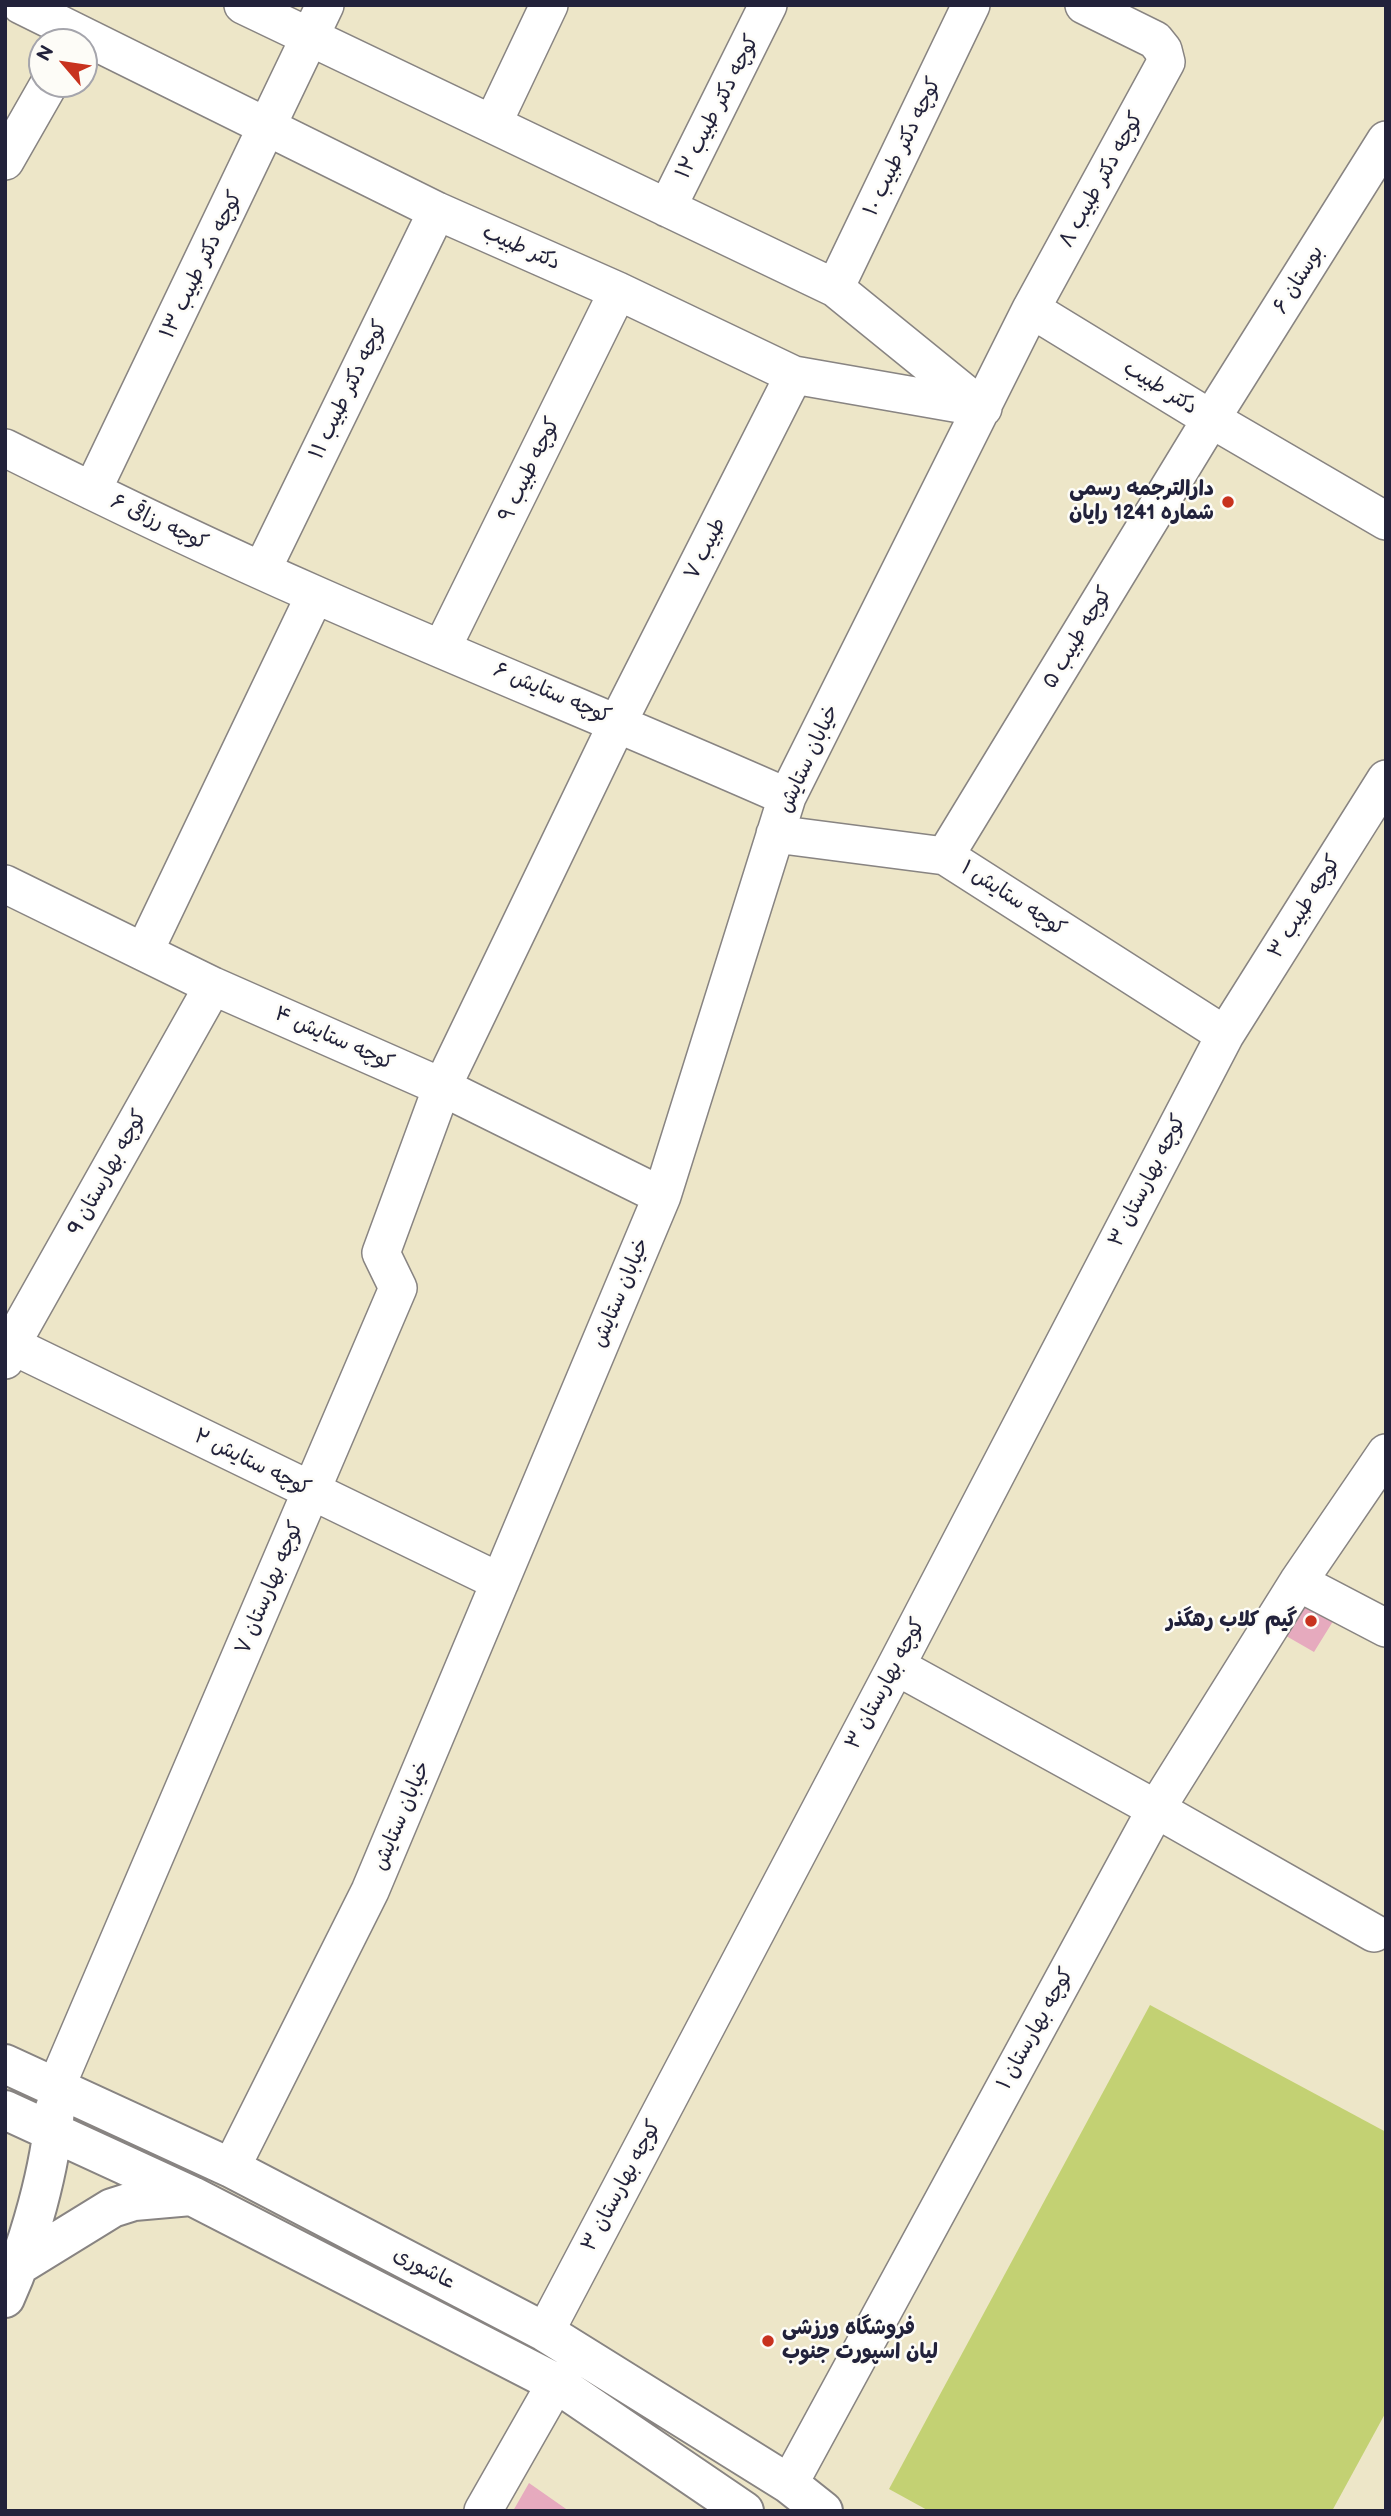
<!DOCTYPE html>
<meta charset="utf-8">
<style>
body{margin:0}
#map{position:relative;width:1391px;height:2516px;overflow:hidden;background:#ede6c8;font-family:"Balsamiq Sans",sans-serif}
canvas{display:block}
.frame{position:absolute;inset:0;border:7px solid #22223b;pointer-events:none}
.north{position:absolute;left:28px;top:28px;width:70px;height:70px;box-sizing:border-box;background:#fdfcf7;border:2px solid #a5a5ac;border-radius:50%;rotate:299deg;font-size:19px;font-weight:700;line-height:28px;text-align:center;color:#22223b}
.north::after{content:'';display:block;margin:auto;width:24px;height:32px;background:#c8321e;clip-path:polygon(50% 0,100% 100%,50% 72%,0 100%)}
</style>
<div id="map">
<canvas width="1391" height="2516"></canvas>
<div class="frame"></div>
<div class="north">N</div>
</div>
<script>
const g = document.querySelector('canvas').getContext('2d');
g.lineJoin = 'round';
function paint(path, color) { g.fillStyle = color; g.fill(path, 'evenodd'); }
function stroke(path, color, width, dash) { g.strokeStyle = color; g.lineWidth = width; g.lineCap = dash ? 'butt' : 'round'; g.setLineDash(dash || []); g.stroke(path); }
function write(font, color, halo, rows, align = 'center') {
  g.font = font + ' "Balsamiq Sans","Playpen Sans Arabic",sans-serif'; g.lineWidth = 5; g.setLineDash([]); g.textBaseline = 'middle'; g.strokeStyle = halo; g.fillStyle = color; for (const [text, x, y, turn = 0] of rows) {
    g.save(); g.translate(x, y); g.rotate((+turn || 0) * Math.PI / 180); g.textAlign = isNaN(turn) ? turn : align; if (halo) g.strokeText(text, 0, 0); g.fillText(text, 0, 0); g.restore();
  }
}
const green = new Path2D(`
 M1150,2005L1386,2132V2412L1332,2511H929L889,2489Z`);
const building = new Path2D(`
 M1307,1592L1340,1610L1314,1652L1281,1633Z
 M529,2483L569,2511H513Z`);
const minor = new Path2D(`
 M21,5L437,211L618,291L794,375L983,408
 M243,5L835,288L979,405
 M493,123L549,5
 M5,161L49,84
 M667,208L768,5
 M835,288L971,5
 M1031,309L1211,419L1386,521
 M5,448C107,499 211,549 316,595C472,664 631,728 787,797
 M92,491L325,5
 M262,570L437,211
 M442,648L618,291
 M775,834L945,856L1225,1035
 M945,856L1211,419L1386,140
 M5,884L213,986L442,1087L662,1196
 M144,952L315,595
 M5,1342L500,1582
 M5,1360L11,1345L213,986
 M1298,1582L1386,1628
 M896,1666L1156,1809L1374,1933
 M56,2087L398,1288L381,1253L442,1087L618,722L794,375
 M231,2168L370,1891L662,1196L787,797L1031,309L1166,62L1163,50L1155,40L1084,5
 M545,2332L896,1666L1225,1035L1386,779
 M789,2484L1156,1809L1298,1582L1386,1453
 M483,2511L556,2383`);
const tertiary = new Path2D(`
 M5,2064L231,2168L545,2332L789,2484L823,2511
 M5,2110L192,2196L556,2383L744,2511
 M21,2264L112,2208L134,2201L191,2196
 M5,2298C29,2245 51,2167 55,2108`);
const markers = [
 [1228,502,7,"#c8321e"],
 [1311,1621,7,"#c8321e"],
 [768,2341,7,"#c8321e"]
];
const streetNames = [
 ["کوچه دکتر طبیب ۱۲",718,107,-63],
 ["کوچه دکتر طبیب ۱۰",903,147,-64],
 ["کوچه دکتر طبیب ۸",1102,180,-61],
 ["دکتر طبیب",521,248,24],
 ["کوچه دکتر طبیب ۱۳",202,265,-64],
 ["بوستان ۶",1299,280,-58],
 ["دکتر طبیب",1160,388,32],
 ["کوچه دکتر طبیب ۱۱",349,390,-64],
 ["کوچه طبیب ۹",530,470,-64],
 ["کوچه رزاقی ۶",159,523,25],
 ["طبیب ۷",706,549,-63],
 ["کوچه طبیب ۵",1078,638,-59],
 ["کوچه ستایش ۶",552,694,23],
 ["خیابان ستایش",809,759,-65],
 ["کوچه ستایش ۱",1013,899,33],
 ["کوچه طبیب ۳",1305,907,-58],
 ["کوچه ستایش ۴",334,1039,24],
 ["کوچه بهارستان 9",108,1173,-61],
 ["کوچه بهارستان ۳",1148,1181,-63],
 ["خیابان ستایش",621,1293,-67],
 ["کوچه ستایش ۲",252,1463,26],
 ["کوچه بهارستان ۷",270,1588,-67],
 ["کوچه بهارستان ۳",886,1684,-62],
 ["خیابان ستایش",402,1816,-67],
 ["کوچه بهارستان ۱",1036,2029,-61],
 ["کوچه بهارستان ۳",622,2186,-62],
 ["عاشوری",424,2269,28]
];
const poiNames = [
 ["دارالترجمه رسمی",1214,490],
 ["شماره 1241 رایان",1214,514],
 ["گیم کلاب رهگذر",1297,1621],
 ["فروشگاه ورزشی",782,2329,"left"],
 ["لیان اسپورت جنوب",782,2353,"left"]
];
paint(green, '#c3d173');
paint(building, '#e6aabe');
stroke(minor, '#888482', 40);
stroke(tertiary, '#888482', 42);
stroke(minor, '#fff', 37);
stroke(tertiary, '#fff', 38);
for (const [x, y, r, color] of markers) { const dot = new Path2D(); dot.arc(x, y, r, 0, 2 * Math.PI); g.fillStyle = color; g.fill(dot); stroke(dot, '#fdfcf7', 2.5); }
write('21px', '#22223b', '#fdfcf7', streetNames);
write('bold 21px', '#22223b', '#fdfcf7', poiNames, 'right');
</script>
